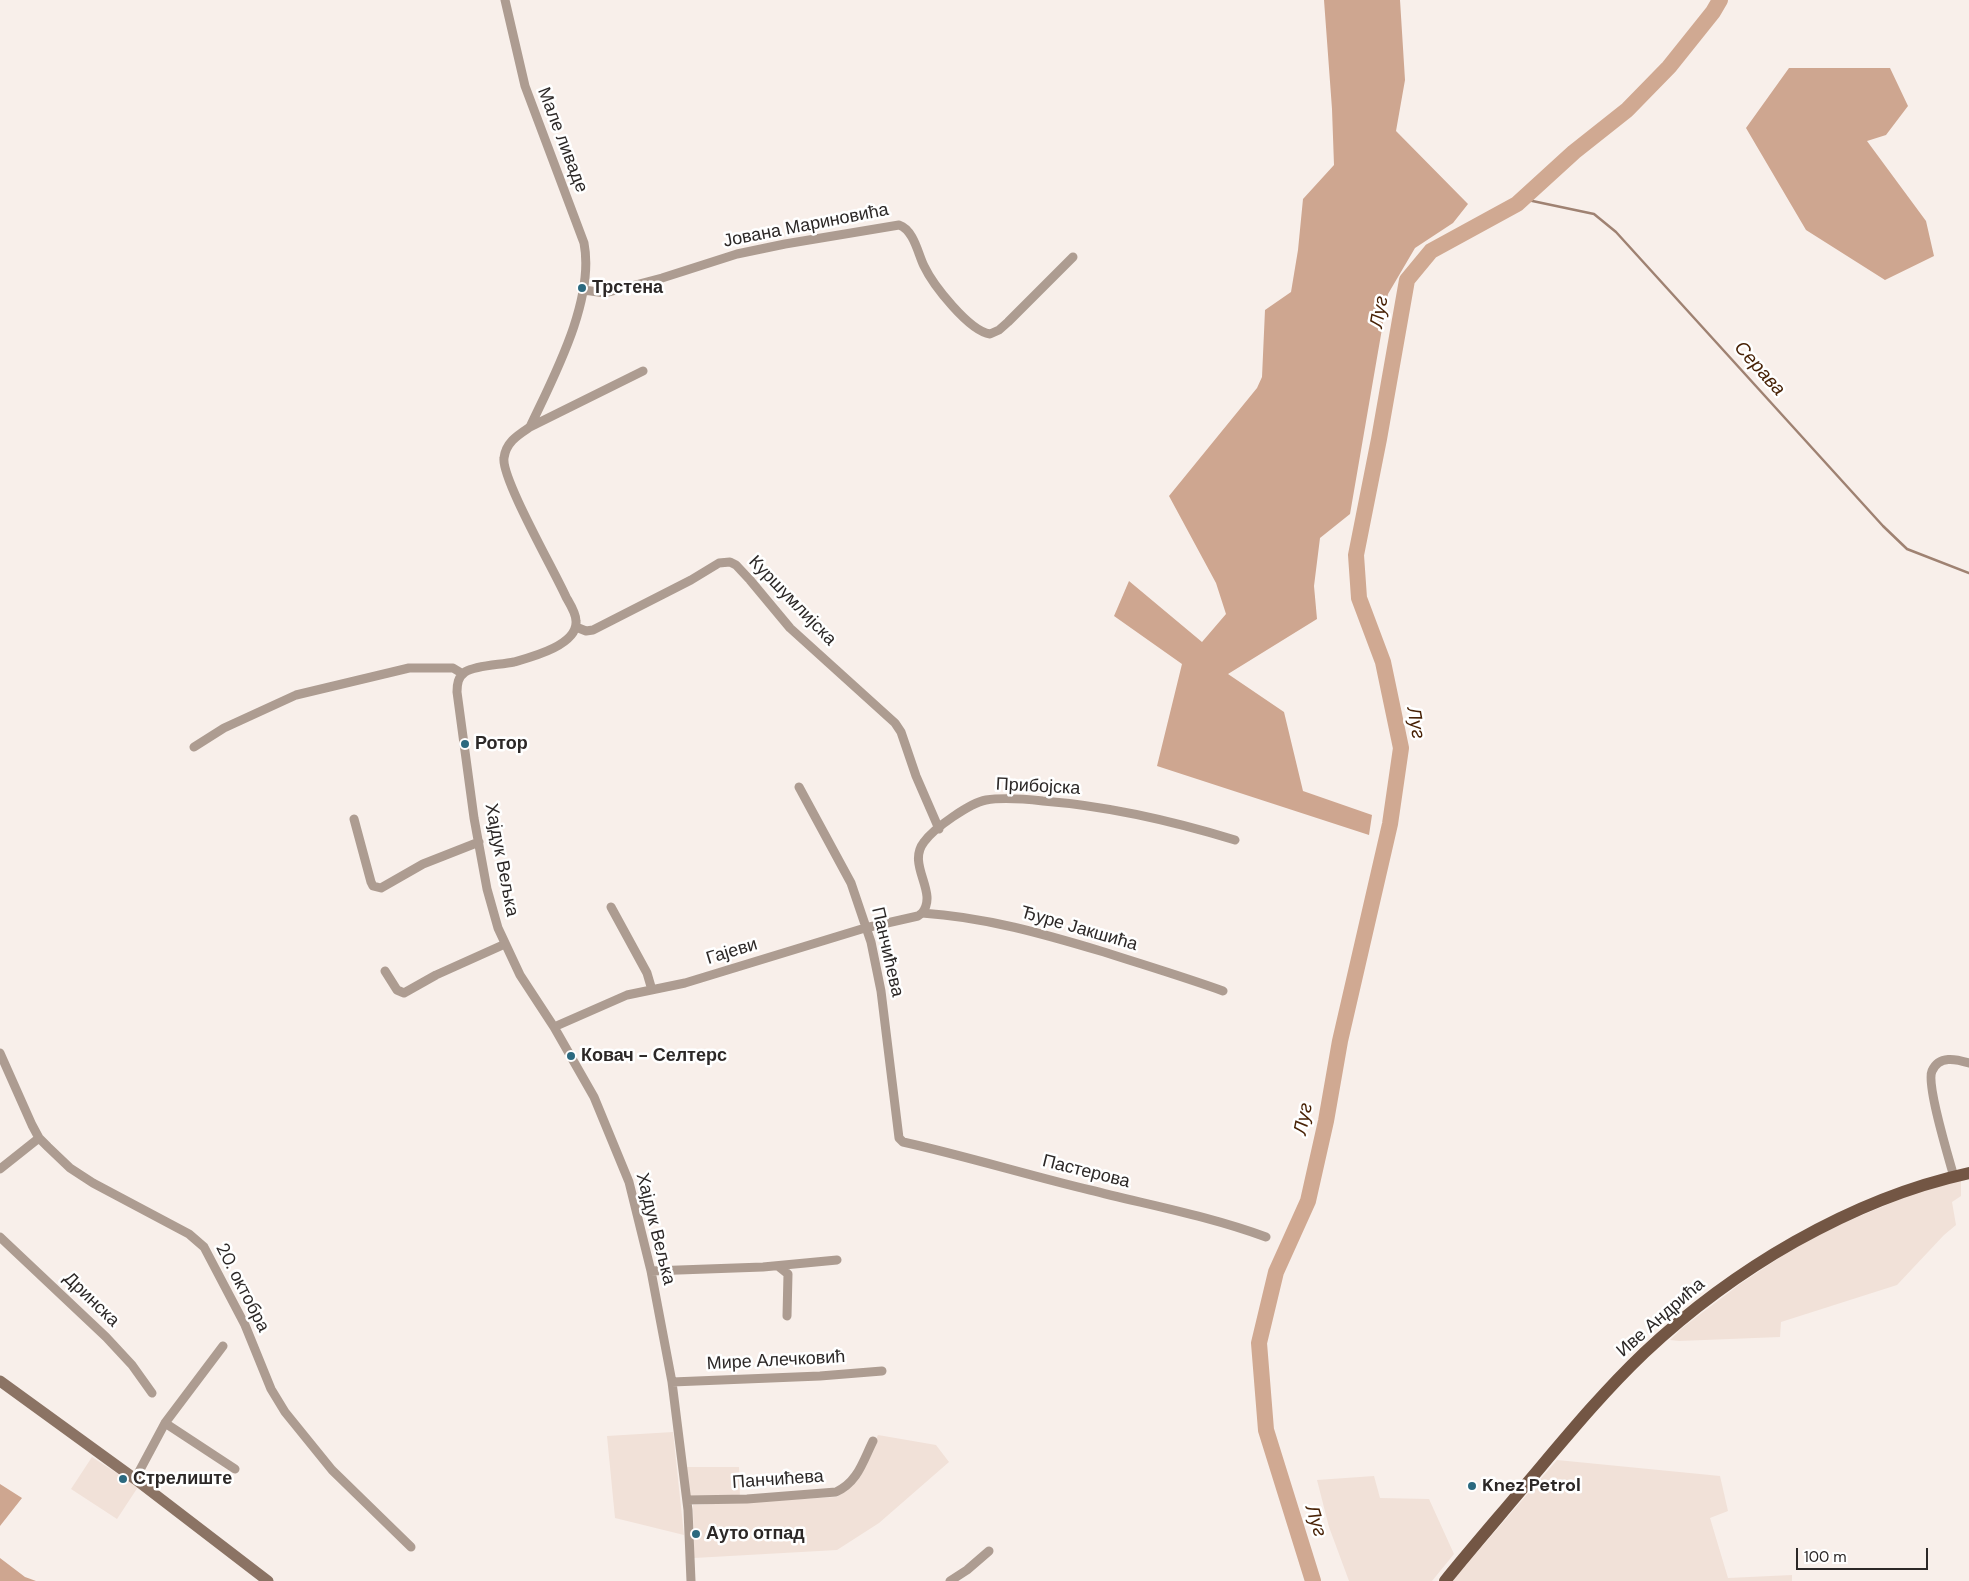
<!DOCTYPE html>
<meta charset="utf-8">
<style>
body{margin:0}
#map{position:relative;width:1969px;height:1581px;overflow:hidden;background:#f8efea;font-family:"DM Sans",sans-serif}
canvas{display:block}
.scale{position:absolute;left:1796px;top:1548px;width:132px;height:22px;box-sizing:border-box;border:2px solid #2c2827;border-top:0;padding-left:6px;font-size:15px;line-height:18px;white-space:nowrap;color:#2c2827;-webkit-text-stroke:4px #fff;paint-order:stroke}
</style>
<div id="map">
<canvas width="1969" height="1581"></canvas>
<div class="scale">100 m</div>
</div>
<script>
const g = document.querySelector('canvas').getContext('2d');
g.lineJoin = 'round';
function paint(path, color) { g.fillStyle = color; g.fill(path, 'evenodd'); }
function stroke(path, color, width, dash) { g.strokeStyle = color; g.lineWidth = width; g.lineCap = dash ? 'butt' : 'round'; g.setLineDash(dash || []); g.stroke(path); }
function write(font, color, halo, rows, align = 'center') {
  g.font = font + ' "DM Sans",sans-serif'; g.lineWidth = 5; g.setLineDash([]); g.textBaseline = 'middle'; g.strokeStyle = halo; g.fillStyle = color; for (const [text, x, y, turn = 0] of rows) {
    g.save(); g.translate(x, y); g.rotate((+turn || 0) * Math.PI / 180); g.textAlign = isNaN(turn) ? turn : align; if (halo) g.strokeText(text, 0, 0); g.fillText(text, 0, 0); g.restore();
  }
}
const built = new Path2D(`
 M1961,1179V1196L1952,1202L1956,1225L1944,1235L1897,1285L1781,1322L1780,1337L1679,1341L1670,1340L1682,1328L1740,1284L1812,1236L1932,1186Z
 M673,1432L684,1535L615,1518L607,1436Z
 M878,1435L936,1445L949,1462L879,1523L837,1550L694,1558L693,1505L837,1497L851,1487L859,1477Z
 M92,1457L138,1487L117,1519L71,1489Z
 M1557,1460L1720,1476L1728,1511L1710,1518L1728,1578L1792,1575V1581H1452Z
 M686,1467H739L740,1498L690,1497Z
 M1374,1476L1380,1498L1429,1499L1454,1554L1432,1581H1349L1329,1527L1317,1480Z`);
const forest = new Path2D(`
 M1324,0H1400L1405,80L1396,131L1468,204L1453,223L1415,248L1388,294L1350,514L1320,538L1314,586L1317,619L1228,674L1284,712L1303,791L1372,815L1369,835L1157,766L1182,664L1114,616L1129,581L1202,642L1226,614L1216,583L1169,496L1257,388L1262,377L1265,310L1291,292L1298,250L1303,199L1334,165L1332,109Z
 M1789,68H1890L1908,106L1886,135L1867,141L1926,221L1934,256L1885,280L1806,230L1746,128Z
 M0,1484L22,1498L0,1526Z
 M0,1558L25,1577L36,1581H0Z`);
const stream = new Path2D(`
 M1523,199L1594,214L1616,232L1883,526L1907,549L1969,573`);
const river = new Path2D(`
 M1313,1581L1266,1430L1259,1343L1276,1272L1308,1201L1326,1121L1340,1041L1390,824L1401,748L1383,662L1359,598L1356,555L1379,439L1407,280L1431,251L1517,204L1574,152L1627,110L1669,67L1713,12L1720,0`);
const minor = new Path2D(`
 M505,0L525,86L584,243C595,300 554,376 530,427
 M584,290L605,293L662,278L737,254L785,244L899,225C914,230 918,254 924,266C933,285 969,331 990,334L999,330L1008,322L1073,257
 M643,371L530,427C518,435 506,442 504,458C501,478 555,572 566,597C570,604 576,613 576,621C578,645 532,657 514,662C500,665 477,665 465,672C458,677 457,684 457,692L474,818L487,889L498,928L520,975L554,1027L594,1097L629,1182L651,1271L672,1382L688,1510L691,1581
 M576,627L586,631L593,630L691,580L719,563L730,562L736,565L750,580L790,628L895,723L901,732L916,776L939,829
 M194,747L224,728L296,695L409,668H453L463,674
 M799,787L851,883L871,942L881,991L899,1138L903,1142C966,1156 1027,1175 1090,1190C1149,1205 1209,1216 1266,1237
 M354,819L371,882L373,886L381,888L423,864L479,842
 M611,907L647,973L652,990
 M922,913C939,892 906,865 924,842C934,828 970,803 986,800C1004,797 1025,799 1043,801C1108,806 1173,821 1235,840
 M385,971L397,990L404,993L436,975L505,944
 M554,1027L627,995L685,983L865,928L918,916L922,913C985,917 1044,934 1104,952C1144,965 1184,977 1223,991
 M0,1053L32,1125L39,1138L48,1147L70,1168L93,1183L189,1234L204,1247L245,1325L271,1389L285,1412L332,1470L411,1547
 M0,1169L39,1138
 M1954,1177C1949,1159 1926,1084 1932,1071C1939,1055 1956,1059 1969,1063
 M0,1237L106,1337L132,1365L152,1393
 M778,1266L788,1274L787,1316
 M651,1271L763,1267L837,1260
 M672,1382L820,1376L882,1371
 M165,1423L235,1469
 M135,1479L165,1423L223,1346
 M687,1500L747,1499L836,1492C858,1482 863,1461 873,1441
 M950,1581L967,1570L989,1551`);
const secondary = new Path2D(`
 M0,1381L135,1479L268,1581`);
const primary = new Path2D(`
 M1445,1581C1470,1550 1497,1519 1523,1488C1562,1442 1600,1395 1644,1353C1732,1270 1850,1199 1969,1173`);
const markers = [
 [582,288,5,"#2b697f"],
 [465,744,5,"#2b697f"],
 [571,1056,5,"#2b697f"],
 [123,1479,5,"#2b697f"],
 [1472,1486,5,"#2b697f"],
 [696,1534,5,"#2b697f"]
];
const streetNames = [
 ["Мале ливаде",562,140,69],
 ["Јована Мариновића",806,226,-11],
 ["Куршумлијска",792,601,46],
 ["Прибојска",1038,787,3],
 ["Хајдук Вељка",501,860,79],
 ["Ђуре Јакшића",1079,929,16],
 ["Гајеви",732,952,-17],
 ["Панчићева",887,952,77],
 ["Пастерова",1086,1172,14],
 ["Хајдук Вељка",655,1229,76],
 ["20. октобра",242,1288,63],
 ["Дринска",91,1300,44],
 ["Иве Андрића",1661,1318,-41],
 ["Мире Алечковић",776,1361,-3],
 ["Панчићева",778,1480,-4]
];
const poiNames = [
 ["Трстена",592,288],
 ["Ротор",475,744],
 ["Ковач - Селтерс",581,1056],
 ["Стрелиште",133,1479],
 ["Knez Petrol",1482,1486],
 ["Ауто отпад",706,1534]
];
const waterNames = [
 ["Луг",1380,312,-80],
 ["Серава",1759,369,48],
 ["Луг",1415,723,80],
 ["Луг",1304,1119,-79],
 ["Луг",1315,1521,73]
];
paint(built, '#f1e1d8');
paint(forest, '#cea690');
stroke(stream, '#9f8272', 2.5);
stroke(river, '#d0a992', 16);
stroke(minor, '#ad9c91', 9);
stroke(secondary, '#8b7364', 11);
stroke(primary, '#735644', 12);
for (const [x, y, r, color] of markers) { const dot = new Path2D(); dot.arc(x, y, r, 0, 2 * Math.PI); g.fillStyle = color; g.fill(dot); stroke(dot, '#fff', 2); }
write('18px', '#2c2827', '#fff', streetNames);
write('bold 18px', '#2c2827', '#fff', poiNames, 'left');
write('italic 19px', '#482206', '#fff', waterNames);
</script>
